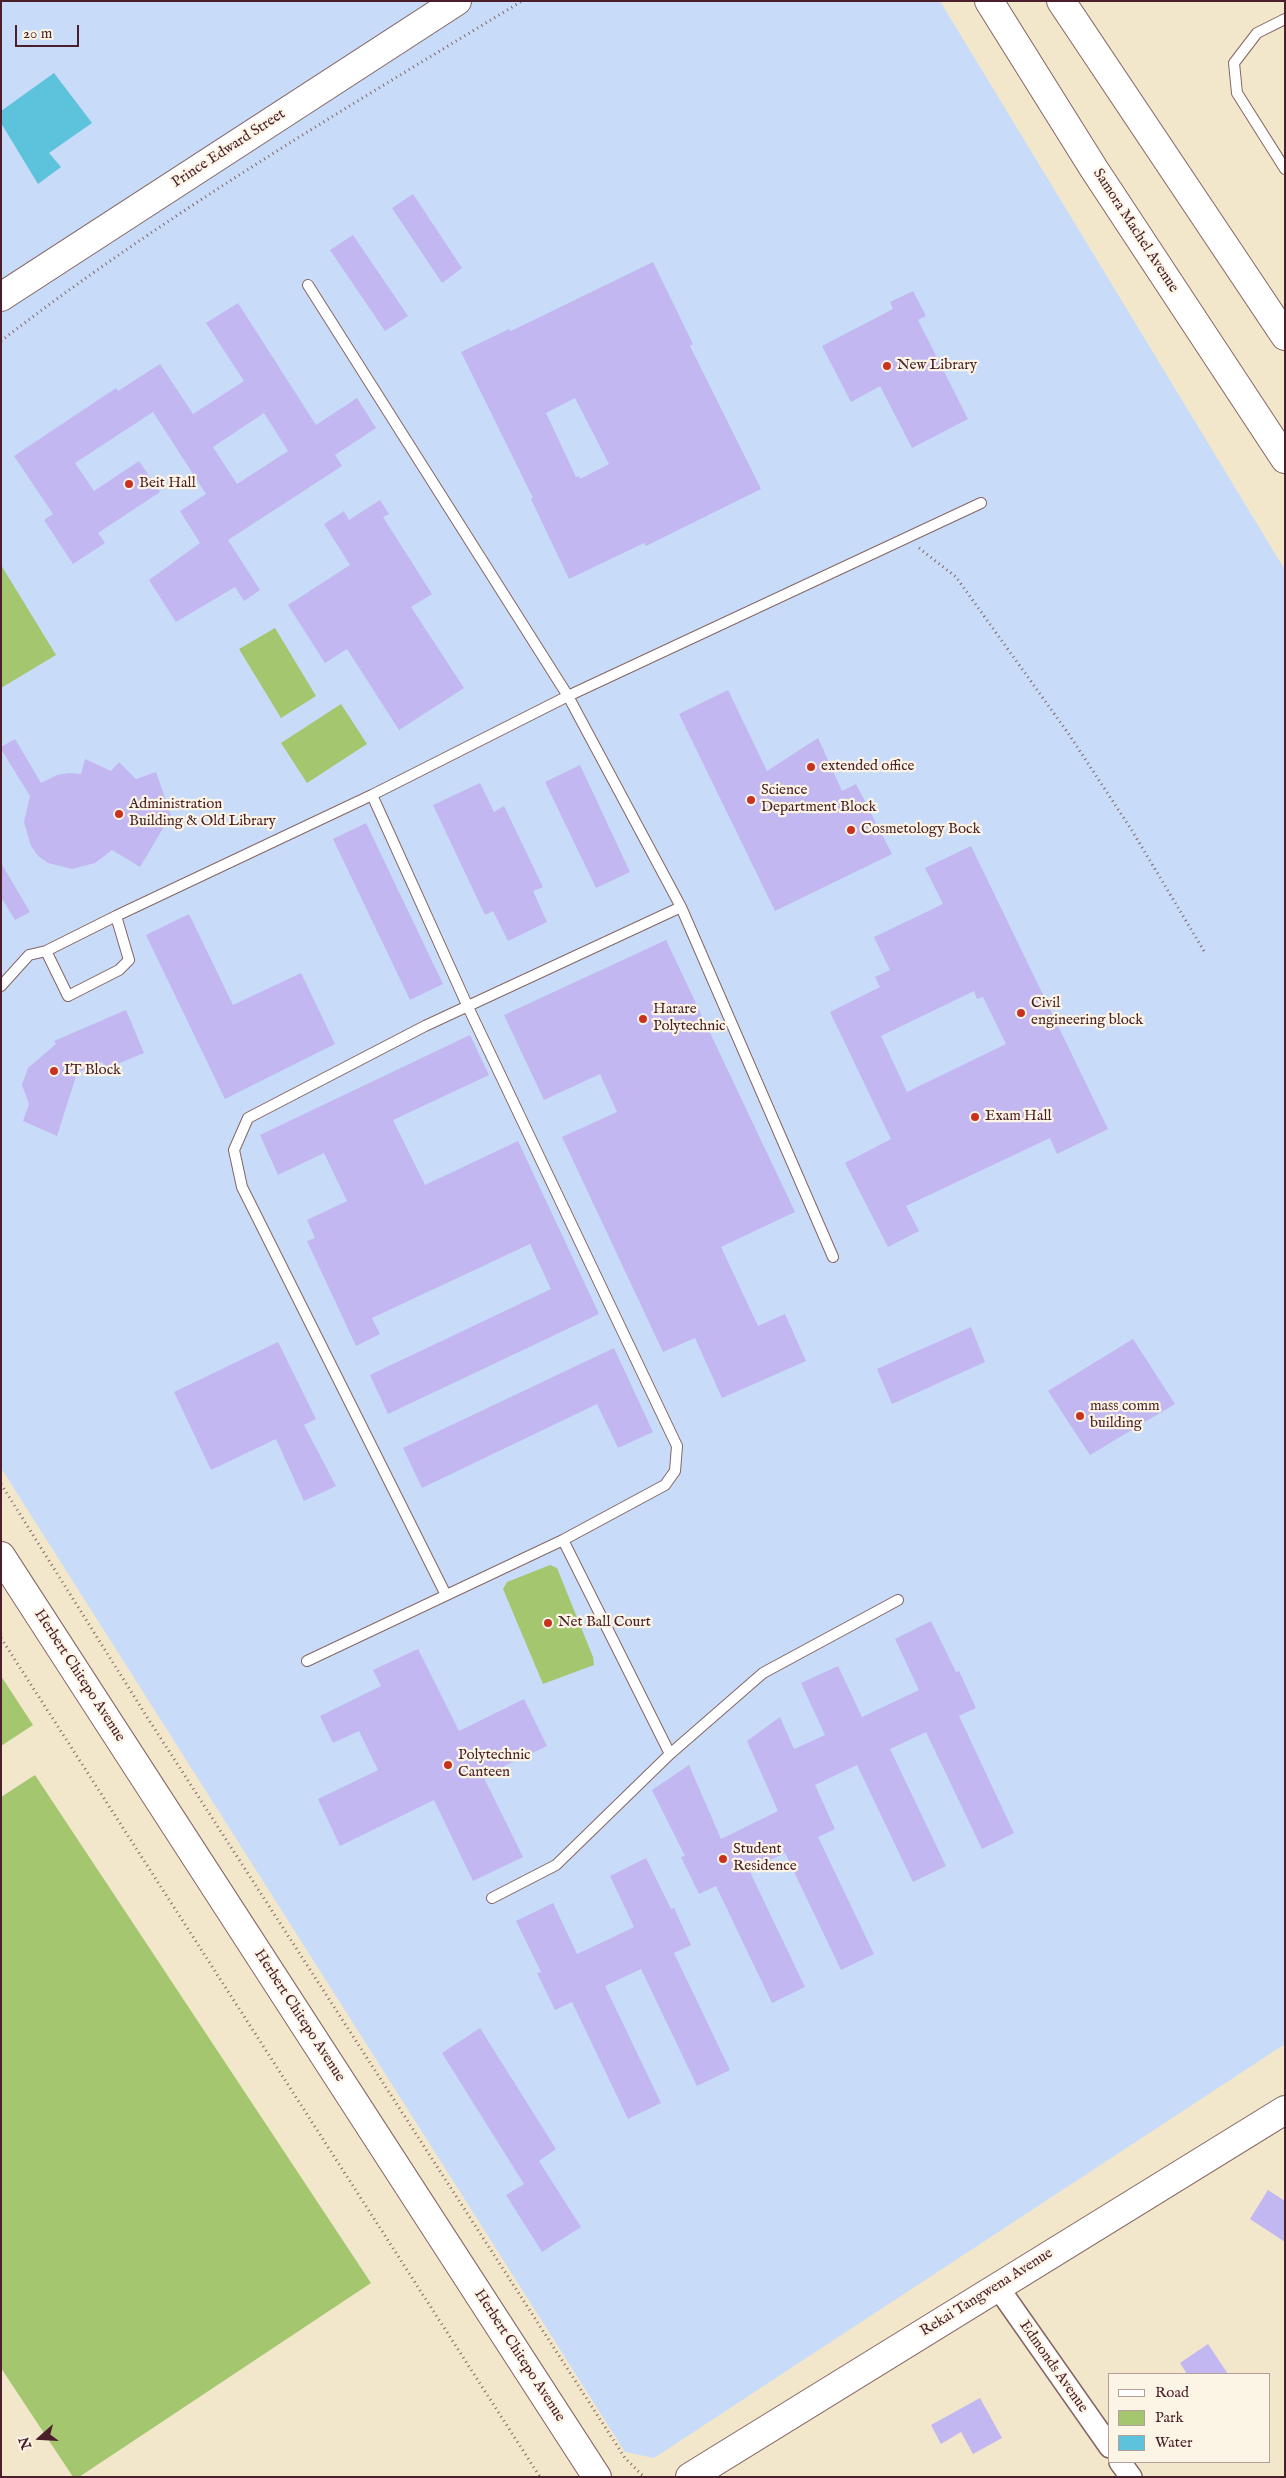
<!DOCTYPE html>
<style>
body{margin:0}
#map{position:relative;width:1286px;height:2478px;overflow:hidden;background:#f2e7cb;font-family:"IM FELL English",serif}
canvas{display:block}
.frame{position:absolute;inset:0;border:2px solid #4a1f2b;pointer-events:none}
.legend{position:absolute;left:1108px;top:2373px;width:162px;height:90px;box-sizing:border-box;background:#fcf5e5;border:1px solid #b59f9b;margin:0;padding:6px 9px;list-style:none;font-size:15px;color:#4a1f2b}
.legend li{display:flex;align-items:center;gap:10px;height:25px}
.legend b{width:25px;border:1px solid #b59f9b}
.north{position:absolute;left:15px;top:2413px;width:50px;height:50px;-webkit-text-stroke:4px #fcf5e5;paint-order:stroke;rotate:251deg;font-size:14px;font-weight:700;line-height:20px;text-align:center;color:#4a1f2b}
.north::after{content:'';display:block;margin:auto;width:18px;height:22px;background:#4a1f2b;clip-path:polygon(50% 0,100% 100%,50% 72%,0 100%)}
.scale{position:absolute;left:15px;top:25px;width:64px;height:22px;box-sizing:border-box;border:2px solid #4a1f2b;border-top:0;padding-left:6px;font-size:15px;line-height:18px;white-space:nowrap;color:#4a1f2b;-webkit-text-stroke:4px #fcf5e5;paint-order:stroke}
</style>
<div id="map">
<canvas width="1286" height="2478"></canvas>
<div class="frame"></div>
<ul class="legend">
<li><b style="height:6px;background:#fff"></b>Road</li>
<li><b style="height:14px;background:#a4c66f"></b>Park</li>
<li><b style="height:14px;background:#5dc2db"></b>Water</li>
</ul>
<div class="north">N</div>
<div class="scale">20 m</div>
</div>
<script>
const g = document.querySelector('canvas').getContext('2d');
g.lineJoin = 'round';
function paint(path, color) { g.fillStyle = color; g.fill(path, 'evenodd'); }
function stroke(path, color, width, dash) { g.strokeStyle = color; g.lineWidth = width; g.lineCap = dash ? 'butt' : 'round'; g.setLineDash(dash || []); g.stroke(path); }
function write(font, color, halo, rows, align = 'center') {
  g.font = font + ' "IM FELL English",serif'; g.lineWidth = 4.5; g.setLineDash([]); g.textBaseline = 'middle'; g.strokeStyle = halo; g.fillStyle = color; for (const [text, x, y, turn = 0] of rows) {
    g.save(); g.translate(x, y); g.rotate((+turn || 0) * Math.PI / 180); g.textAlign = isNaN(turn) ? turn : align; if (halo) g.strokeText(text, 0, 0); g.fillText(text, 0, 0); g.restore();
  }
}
const built = new Path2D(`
 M1,1H940L1285,570V2044L654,2458L625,2452L1,1468Z`);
const green = new Path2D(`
 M1,565L56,655L1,688Z
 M275,628L316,696L281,718L239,649Z
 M341,704L367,744L307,783L281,743Z
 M550,1565L557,1568L593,1657L594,1665L543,1684L503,1589L507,1582Z
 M1,1676L33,1725L1,1746Z
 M35,1775L371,2283L79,2477H73L1,2368V1797Z`);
const water = new Path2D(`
 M54,73L92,123L49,153L61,167L38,184L1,123V111Z`);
const building = new Path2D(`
 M413,194L462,268L442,283L392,208Z
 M353,235L408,316L385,331L330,250Z
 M653,262L693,344L690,346L761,489L646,546L644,543L569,579L531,499L533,498L461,352L509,329L511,331ZM575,398L609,464L580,479L579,476L576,477L546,413Z
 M913,291L926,316L918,320L968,419L912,448L880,386L851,402L822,346L893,309L890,302Z
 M238,303L316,425L357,398L376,428L335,455L342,466L228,540L260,590L244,601L235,587L176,622L149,580L200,543L180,511L206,494L153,412L75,463L94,491L139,461L160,492L98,533L105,543L73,564L44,520L53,514L14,456L116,388L118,391L160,364L193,414L244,381L206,323ZM264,413L288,451L237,484L213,447Z
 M380,500L389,514L383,517L432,594L411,607L464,688L399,730L347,649L325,663L288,605L350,565L324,524L344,511L349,520Z
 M728,690L767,771L818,738L842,791L856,784L892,854L775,911L679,714Z
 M15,739L41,783L57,775L69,773L81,774L85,759L111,771L119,762L136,779L156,772L171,815L140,867L112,850L95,863L72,869L48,863L38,856L31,846L24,822L30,796L1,749V747Z
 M580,765L630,872L596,888L545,782Z
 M480,783L494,812L504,806L543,887L533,891L547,922L508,941L493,911L485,915L433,805Z
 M366,823L443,984L410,1000L333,839Z
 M971,846L1108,1129L1057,1154L1050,1138L906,1206L919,1231L888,1247L845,1163L891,1139L830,1012L880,987L875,977L890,970L874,937L943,904L925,868ZM974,991L977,999L983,997L1006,1044L907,1092L881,1036Z
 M1,863L30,912L15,920L1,897Z
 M189,914L233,1005L301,973L335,1044L225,1099L146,935Z
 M666,940L795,1212L721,1247L758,1326L785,1314L806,1361L722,1398L695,1338L663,1352L562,1137L617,1112L600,1074L544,1100L504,1015Z
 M126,1010L144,1053L105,1069L102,1062L77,1073L57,1136L23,1121L29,1104L22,1085L28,1068L56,1044L54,1041Z
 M470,1035L489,1075L393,1120L425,1185L518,1141L599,1314L388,1414L370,1375L551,1289L530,1244L372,1318L380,1334L356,1346L307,1241L315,1238L307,1220L347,1201L324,1153L278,1175L260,1135Z
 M971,1327L985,1362L892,1404L877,1369Z
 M1133,1339L1175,1404L1090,1455L1048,1391Z
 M278,1342L316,1419L304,1425L336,1486L304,1501L276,1439L211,1470L174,1392Z
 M614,1348L653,1432L618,1448L597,1404L422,1488L403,1448Z
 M931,1621L956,1672L959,1671L976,1708L959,1716L1014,1833L982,1849L926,1732L890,1749L946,1866L913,1882L857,1765L815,1785L835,1829L818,1837L874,1954L841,1970L785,1853L749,1870L805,1987L772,2003L716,1886L699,1894L681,1857L685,1856L652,1790L689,1765L721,1839L778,1811L747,1741L780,1717L794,1749L825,1735L801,1683L838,1666L862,1717L919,1690L895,1639Z
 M418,1649L459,1731L524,1699L547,1746L483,1776L523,1857L473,1881L434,1800L340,1846L318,1799L378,1770L359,1731L333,1743L320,1716L381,1686L373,1670Z
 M646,1858L671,1909L674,1908L691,1945L674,1953L730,2070L697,2086L641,1969L605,1986L661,2103L628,2119L572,2002L555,2010L537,1973L541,1972L516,1921L553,1903L577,1954L607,1940L634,1927L610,1876Z
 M480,2028L556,2149L539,2161L581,2227L542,2252L506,2195L524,2184L442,2053Z
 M1268,2190L1285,2201V2242L1250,2219Z
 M1208,2344L1228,2374H1187L1180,2363Z
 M980,2398L1002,2438L973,2454L961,2432L941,2444L931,2425Z`);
const path = new Path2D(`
 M1,341C165,214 345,109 522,1
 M919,548L956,577L1068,733L1131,829L1204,951
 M1,1484L147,1717L625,2458L644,2477
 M1,1638L540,2477`);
const service = new Path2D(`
 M1285,19L1257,33L1234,63L1237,93L1285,169
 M308,285L568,696L681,907L833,1257
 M46,951L68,996L119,970L129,960L116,916
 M1,986L29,955L46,951L116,916L372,795L568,696L981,503
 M563,1540L670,1754
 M446,1595L242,1187L234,1150L248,1118L425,1026L681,907
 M307,1661L563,1540L665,1485L675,1471L677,1446L468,1007L372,795
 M492,1898L556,1865L670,1754L763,1673L898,1600`);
const minor = new Path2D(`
 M997,2286L1110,2447
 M1120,2462L1131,2477`);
const secondary = new Path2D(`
 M1,297L457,1
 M1,1556L597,2477
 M690,2477L1285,2110`);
const trunk = new Path2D(`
 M989,1L1094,169L1285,459
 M1061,1L1285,336`);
const markers = [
 [887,366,5,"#c8321e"],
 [129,484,5,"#c8321e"],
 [811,767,5,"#c8321e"],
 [751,800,5,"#c8321e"],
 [119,814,5,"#c8321e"],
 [851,830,5,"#c8321e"],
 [1021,1013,5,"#c8321e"],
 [643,1019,5,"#c8321e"],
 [54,1071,5,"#c8321e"],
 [975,1117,5,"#c8321e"],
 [1080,1416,5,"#c8321e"],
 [548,1623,5,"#c8321e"],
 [448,1765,5,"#c8321e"],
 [723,1859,5,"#c8321e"]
];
const streetNames = [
 ["Prince Edward Street",229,149,-33],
 ["Samora Machel Avenue",1135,231,57],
 ["Herbert Chitepo Avenue",79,1676,57],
 ["Herbert Chitepo Avenue",299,2016,57],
 ["Rekai Tangwena Avenue",987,2293,-32],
 ["Herbert Chitepo Avenue",519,2356,57],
 ["Edmonds Avenue",1053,2367,55]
];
const poiNames = [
 ["New Library",897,366],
 ["Beit Hall",139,484],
 ["extended office",821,767],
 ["Science",761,791],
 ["Department Block",761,808],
 ["Administration",129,805],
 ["Building & Old Library",129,822],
 ["Cosmetology Bock",861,830],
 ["Civil",1031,1004],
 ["engineering block",1031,1021],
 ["Harare",653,1010],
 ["Polytechnic",653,1027],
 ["IT Block",64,1071],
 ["Exam Hall",985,1117],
 ["mass comm",1090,1407],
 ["building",1090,1424],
 ["Net Ball Court",558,1623],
 ["Polytechnic",458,1756],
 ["Canteen",458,1773],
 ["Student",733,1850],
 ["Residence",733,1867]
];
paint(built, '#c8dcf9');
paint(green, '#a4c66f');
paint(water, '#5dc2db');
paint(building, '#c2b7f0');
stroke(service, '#856563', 12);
stroke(minor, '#856563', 24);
stroke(secondary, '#856563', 30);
stroke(trunk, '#856563', 30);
stroke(path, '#856563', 3, [1, 4]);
stroke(service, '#fff', 10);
stroke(minor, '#fff', 21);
stroke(secondary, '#fff', 28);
stroke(trunk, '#fff', 28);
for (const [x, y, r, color] of markers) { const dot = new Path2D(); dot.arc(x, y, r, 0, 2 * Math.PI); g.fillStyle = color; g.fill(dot); stroke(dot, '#fcf5e5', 2); }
write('15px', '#4a1f2b', '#fcf5e5', streetNames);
write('15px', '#4a1f2b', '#fcf5e5', poiNames, 'left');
</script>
